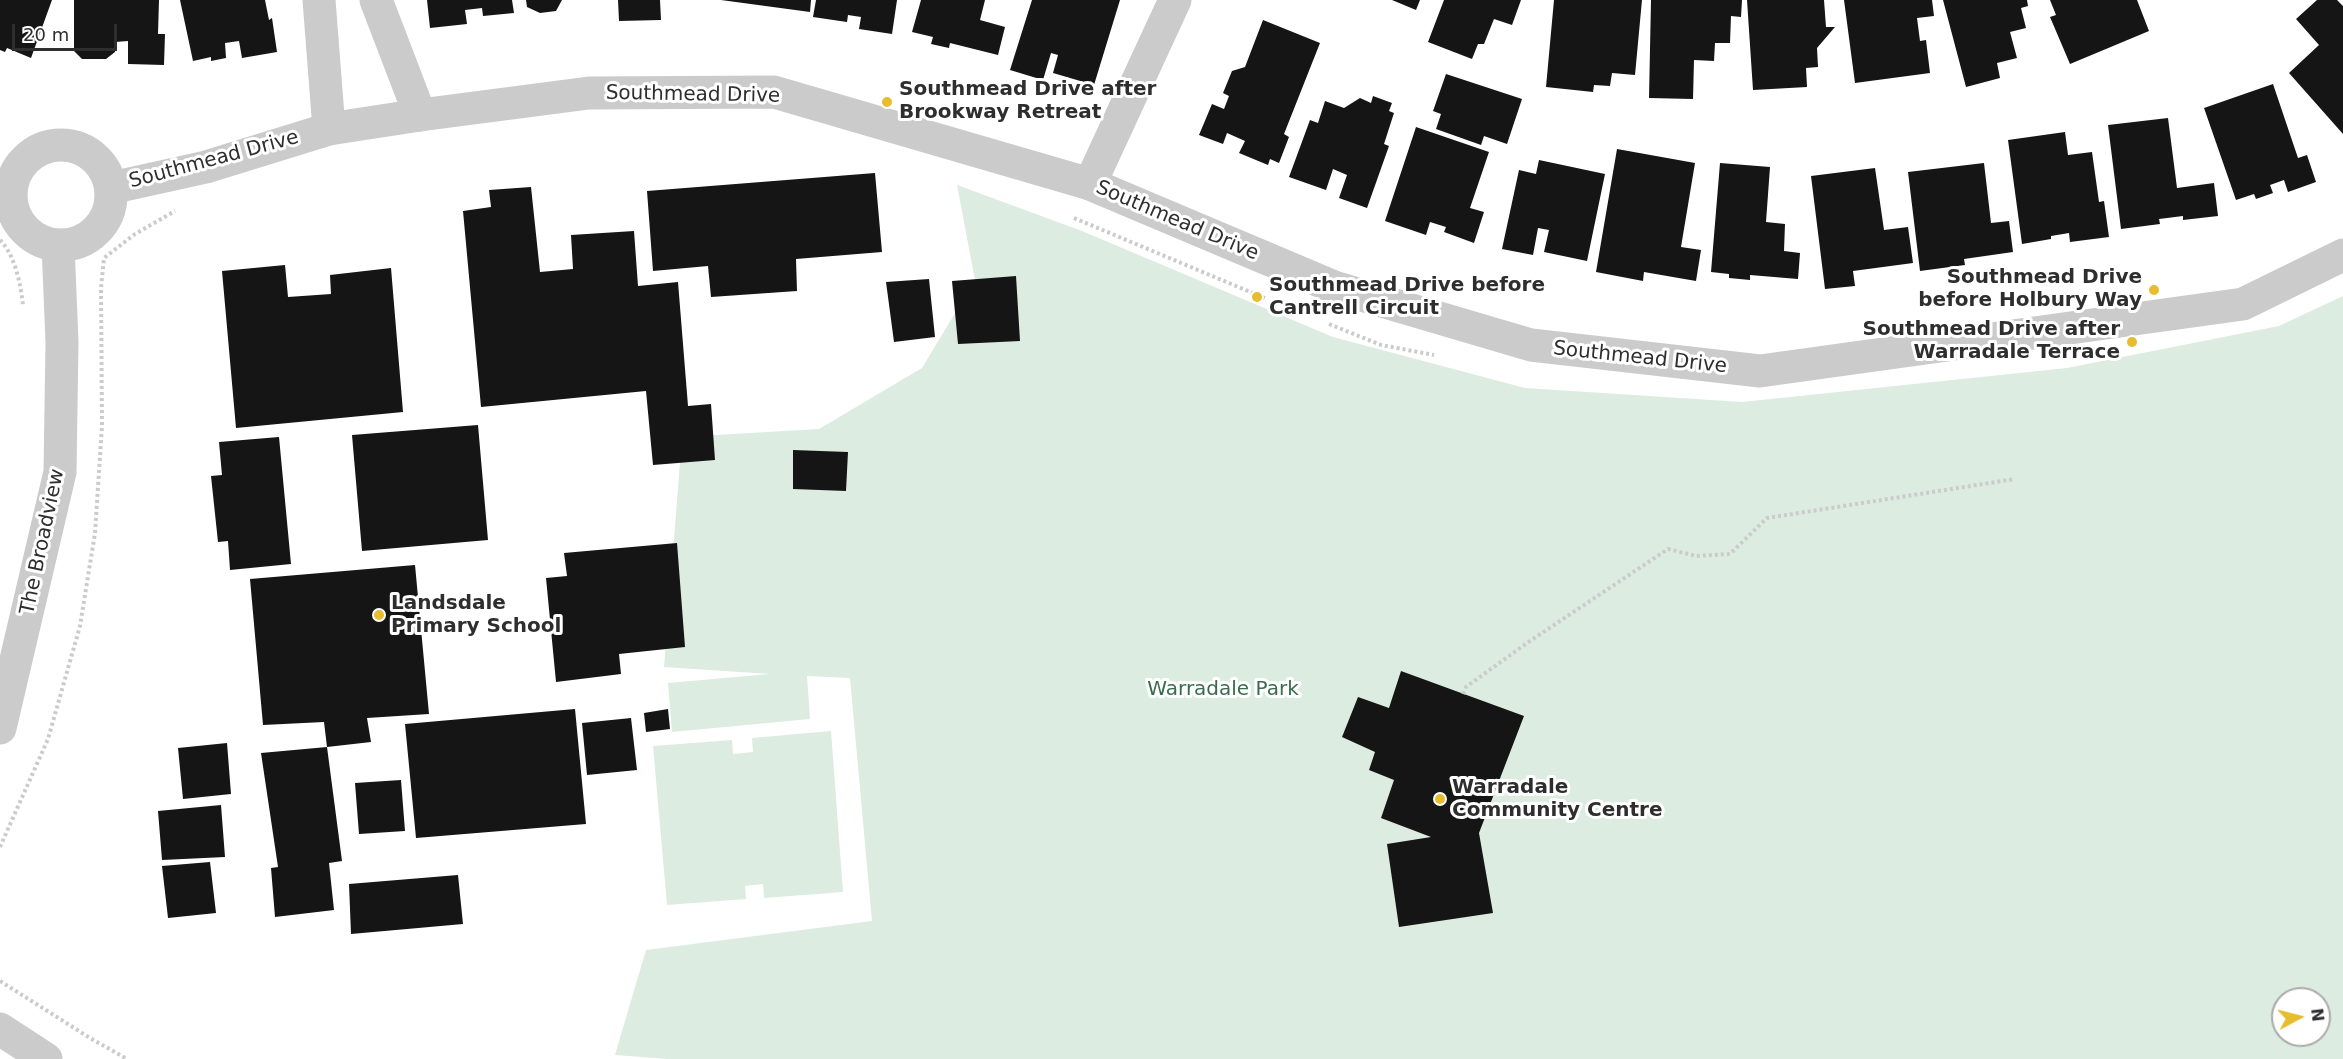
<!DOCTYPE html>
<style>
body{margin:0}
#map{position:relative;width:2343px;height:1059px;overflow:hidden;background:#fff;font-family:"DejaVu Sans",sans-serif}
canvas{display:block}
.north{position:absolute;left:2271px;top:987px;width:60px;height:60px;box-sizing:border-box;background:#fff;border:2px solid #ababab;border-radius:50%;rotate:83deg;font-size:16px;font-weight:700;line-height:24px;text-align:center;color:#2e2e2e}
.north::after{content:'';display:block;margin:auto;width:21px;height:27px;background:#e7bc2f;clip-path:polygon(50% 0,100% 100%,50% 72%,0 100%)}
.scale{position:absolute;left:12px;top:24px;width:105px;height:27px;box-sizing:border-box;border:3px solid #2e2e2e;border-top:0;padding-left:8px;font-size:18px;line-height:21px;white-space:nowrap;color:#2e2e2e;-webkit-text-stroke:4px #fff;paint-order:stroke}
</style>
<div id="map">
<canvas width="2343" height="1059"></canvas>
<div class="north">N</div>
<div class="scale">20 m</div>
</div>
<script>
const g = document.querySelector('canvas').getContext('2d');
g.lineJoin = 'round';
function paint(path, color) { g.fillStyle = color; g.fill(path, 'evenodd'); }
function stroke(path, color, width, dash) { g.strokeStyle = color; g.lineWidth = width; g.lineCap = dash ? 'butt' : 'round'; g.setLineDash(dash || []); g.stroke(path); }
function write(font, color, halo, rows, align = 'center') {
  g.font = font + ' "DejaVu Sans",sans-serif'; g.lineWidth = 6; g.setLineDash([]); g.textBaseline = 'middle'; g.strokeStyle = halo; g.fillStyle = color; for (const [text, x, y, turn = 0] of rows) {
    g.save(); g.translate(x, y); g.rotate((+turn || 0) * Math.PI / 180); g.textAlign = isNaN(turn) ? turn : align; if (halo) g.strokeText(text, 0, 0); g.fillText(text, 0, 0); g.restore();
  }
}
const green = new Path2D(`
 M957,185L1082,231L1333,337L1525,388L1742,402L2067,368L2279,326L2343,296V1059H668L615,1055L646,950L872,921L850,678L807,676L810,719L672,732L668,683L770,674L664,667L682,437L819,429L922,368L975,280ZM2283,999H2319V1035H2283Z
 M831,731L843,892L764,898L763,884L745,886L746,899L667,905L653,746L732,740L733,754L753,752L752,738Z`);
const building = new Path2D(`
 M0,0H52L31,58L7,48L5,52L0,50Z
 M74,0H159L158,34H165L164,65L128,64V41L115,42V52L106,59H82L74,51Z
 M180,0H265L269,20L272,18L277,52L242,58L239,41L225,43L226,58L211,61V57L193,61Z
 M427,0H512L514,13L483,16L482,8L465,10L467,24L430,28Z
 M526,0H562L556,11L540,13L527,7Z
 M618,0H660L661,20L619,21Z
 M721,0H811L810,12Z
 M816,0H897L892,34L859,29L861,17L848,15L847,22L813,17Z
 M921,0H985L980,20L1005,27L998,55L950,43L949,48L931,44L933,37L912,32Z
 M1032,0H1120L1094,85L1053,73L1058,55L1051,53L1043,80L1010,70Z
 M1392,0H1420L1416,10Z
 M1444,0H1521L1512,25L1494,19L1484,44H1478L1472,59L1428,42Z
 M1554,0H1642L1635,75L1612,73L1610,86L1594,85L1593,92L1546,87Z
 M1651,0H1742L1741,17L1731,16L1730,43H1715L1714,61L1694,60L1693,99L1649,98Z
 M1747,0H1824L1826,27H1835L1817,48L1818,67L1806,68L1807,87L1753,90Z
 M1844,0H1932L1934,16L1917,18L1920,41L1926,40L1930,73L1855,83Z
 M1943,0H2027L2028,6L2021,8L2026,28L2010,32L2017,58L1997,63L2000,78L1966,87Z
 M2050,0H2137L2149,31L2070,64L2050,17L2056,15Z
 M2317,0H2337L2343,6V134L2289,73L2319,45L2296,19Z
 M1263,20L1320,43L1284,134L1289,137L1279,163L1270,159L1268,165L1239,153L1245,141L1227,133L1223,144L1199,135L1212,104L1224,109L1229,96L1223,93L1232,71L1245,67Z
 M1446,74L1522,99L1507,144L1484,136L1481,145L1436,129L1441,114L1433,111Z
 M2273,84L2298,158L2307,155L2316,182L2288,192L2284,180L2270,185L2273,193L2256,199L2254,194L2236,200L2204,108Z
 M1373,96L1392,103L1389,111L1394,113L1384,144L1389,146L1367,208L1339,198L1347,175L1333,169L1326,190L1289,177L1310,120L1318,123L1325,101L1344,108L1360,98L1371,103Z
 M2168,118L2177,188L2214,183L2218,216L2183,220V216L2159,219L2160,224L2121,229L2108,125Z
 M1416,127L1489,152L1470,208L1484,212L1474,243L1444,232L1446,227L1430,222L1426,235L1385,221Z
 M2065,132L2068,155L2092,152L2099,202L2104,201L2109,237L2070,242L2069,233L2051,236V239L2022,244L2008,140Z
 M1617,149L1695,163L1681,247L1701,250L1696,281L1644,272L1643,281L1596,272Z
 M1539,160L1605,174L1587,261L1544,252L1549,230L1538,228L1533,255L1502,249L1519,170L1536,174Z
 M1720,163L1770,167L1766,222L1785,224L1784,251L1800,253L1798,279L1750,275V280L1729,278V274L1711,272Z
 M1984,163L1991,223L2009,221L2013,252L1964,259L1965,265L1920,271L1908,172Z
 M1875,168L1884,230L1908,227L1913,263L1853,271L1855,286L1825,289L1811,176Z
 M875,173L882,252L796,259L797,291L711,297L708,266L653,271L647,191Z
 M531,187L540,272L573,269L571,235L634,231L638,286L678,282L688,406L711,404L715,460L653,465L646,391L481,407L463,211L491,207L489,190Z
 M285,265L288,297L331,294L330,275L391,268L403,412L236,428L222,271Z
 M1016,276L1020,341L958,344L952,281Z
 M929,279L935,337L894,342L886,282Z
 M478,425L488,540L362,551L352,435Z
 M279,437L291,564L230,570L228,541L218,542L211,476L222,475L219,442Z
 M793,450L848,452L846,491L793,489Z
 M677,543L685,647L619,654L621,674L556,682L546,578L567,576L564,553Z
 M415,565L429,714L367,718L371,742L327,747L324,722L263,725L250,579Z
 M1401,671L1524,716L1479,833L1493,913L1399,927L1387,844L1431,837L1381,818L1394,780L1369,770L1375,752L1342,737L1358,697L1389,708Z
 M575,709L586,824L416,838L405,724Z
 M668,709L670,729L646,732L644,713Z
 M631,718L637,770L587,775L582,723Z
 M227,743L231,794L183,799L178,748Z
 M327,747L342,861L329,863L334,910L275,917L271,868L278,867L261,753Z
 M401,780L405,831L359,834L355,783Z
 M221,805L225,857L162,860L158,811Z
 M210,862L216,913L168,918L162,866Z
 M458,875L463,924L351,934L349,884Z`);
const path = new Path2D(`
 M1074,218L1267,299
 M0,240C15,255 21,285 23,306
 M1329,324L1381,345L1434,355
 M1463,694L1466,687L1530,641L1668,549L1696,556L1730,554L1767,518L2015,479
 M0,847L48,739L80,626L95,533L102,426L101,288L104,258L135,234L175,211
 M0,981L90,1038L127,1059`);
const minor = new Path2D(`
 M319,0L329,129
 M376,0L420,115
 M1090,184L1175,0`);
const tertiary = new Path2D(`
 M11 195a50 50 0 1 1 100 0a50 50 0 1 1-100 0Z
 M111,188L206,167L329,129L420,115L589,93L774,92L1090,184L1334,287L1531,345L1760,371L2243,304L2343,255
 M0,728L60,472L62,342L58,245
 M0,1029L46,1059`);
const markers = [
 [887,102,6,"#e7bc2f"],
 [2154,290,6,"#e7bc2f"],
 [1257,297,6,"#e7bc2f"],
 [2132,342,6,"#e7bc2f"],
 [379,615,6,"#e7bc2f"],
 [1440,799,6,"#e7bc2f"]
];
const poiNames = [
 ["Southmead Drive after",899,90],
 ["Brookway Retreat",899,113],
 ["Southmead Drive",2142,278,"right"],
 ["before Holbury Way",2142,301,"right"],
 ["Southmead Drive before",1269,286],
 ["Cantrell Circuit",1269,309],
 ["Southmead Drive after",2120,330,"right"],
 ["Warradale Terrace",2120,353,"right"],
 ["Landsdale",391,604],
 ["Primary School",391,627],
 ["Warradale",1452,788],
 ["Community Centre",1452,811]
];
const streetNames = [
 ["Southmead Drive",693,95,1],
 ["Southmead Drive",214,160,-15],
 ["Southmead Drive",1177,221,23],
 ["Southmead Drive",1640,358,6],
 ["The Broadview",43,542,-78]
];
const parkNames = [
 ["Warradale Park",1223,690]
];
paint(green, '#dcece1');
paint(building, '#151515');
stroke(path, '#cbcbcb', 4, [3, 3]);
stroke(minor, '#cbcbcb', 33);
stroke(tertiary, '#cbcbcb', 33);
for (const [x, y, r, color] of markers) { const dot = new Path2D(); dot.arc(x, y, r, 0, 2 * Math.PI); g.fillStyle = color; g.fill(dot); stroke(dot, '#fff', 2); }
write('bold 20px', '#2e2e2e', '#fff', poiNames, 'left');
write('20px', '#2e2e2e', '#fff', streetNames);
write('20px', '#3b6b4d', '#fff', parkNames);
</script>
